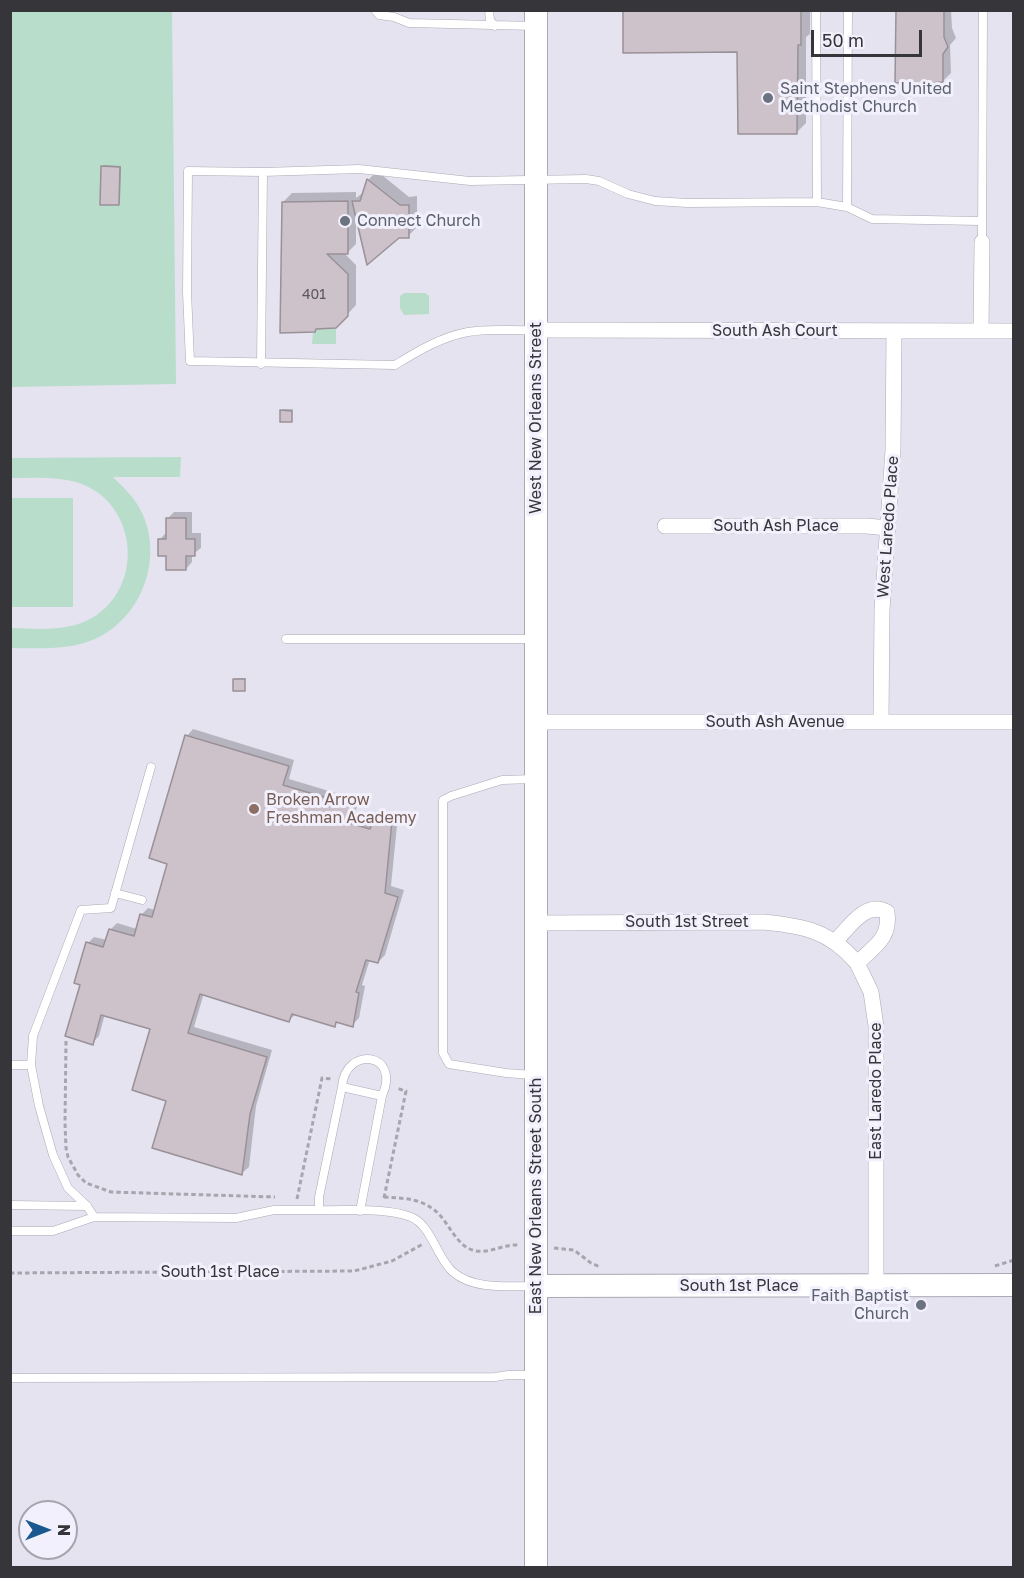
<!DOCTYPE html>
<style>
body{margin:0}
#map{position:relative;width:1024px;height:1578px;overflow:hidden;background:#e4e3ef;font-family:"Golos Text",sans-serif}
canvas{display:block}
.frame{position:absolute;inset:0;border:12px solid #36353a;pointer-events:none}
.north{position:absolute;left:18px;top:1500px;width:60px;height:60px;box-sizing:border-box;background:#f1f0fc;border:2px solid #a6a5ae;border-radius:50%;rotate:90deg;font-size:16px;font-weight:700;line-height:24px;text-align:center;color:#36353a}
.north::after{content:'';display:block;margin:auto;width:21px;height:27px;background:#19598f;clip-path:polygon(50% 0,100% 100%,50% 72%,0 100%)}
.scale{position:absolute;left:811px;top:30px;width:111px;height:27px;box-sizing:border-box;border:3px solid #36353a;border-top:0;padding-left:8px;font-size:18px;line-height:21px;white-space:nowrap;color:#36353a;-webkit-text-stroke:4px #f1f0fc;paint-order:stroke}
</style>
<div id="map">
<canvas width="1024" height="1578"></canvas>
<div class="frame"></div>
<div class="north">N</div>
<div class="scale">50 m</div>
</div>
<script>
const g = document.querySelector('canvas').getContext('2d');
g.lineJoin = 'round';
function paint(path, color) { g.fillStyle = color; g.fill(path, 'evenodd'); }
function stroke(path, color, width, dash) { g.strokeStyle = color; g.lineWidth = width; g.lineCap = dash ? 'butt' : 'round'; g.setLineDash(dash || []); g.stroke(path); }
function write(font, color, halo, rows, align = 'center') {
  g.font = font + ' "Golos Text",sans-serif'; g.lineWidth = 6; g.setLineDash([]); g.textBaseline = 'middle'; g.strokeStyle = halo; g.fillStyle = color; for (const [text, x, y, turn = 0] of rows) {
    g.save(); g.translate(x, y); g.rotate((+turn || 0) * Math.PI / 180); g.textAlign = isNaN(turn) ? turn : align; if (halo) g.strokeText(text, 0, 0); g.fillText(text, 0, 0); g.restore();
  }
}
const green = new Path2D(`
 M10,11H172L176,384L11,387Z
 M404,293H425L429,296V314L404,315L400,308V296Z
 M336,328V344H312L313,332H315L316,329Z
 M181,457L180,477H113C123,487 133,496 140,509C167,559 139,627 84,643C60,650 35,648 11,648V628C37,629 68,632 92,618C145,587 138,503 79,483C57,476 33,478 11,478V458Z
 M11,498H73V607H11Z`);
const shadow = new Path2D(`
 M624,10H810V34L806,37V123L797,132L739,50Z
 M897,10H951L952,28L956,38L950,45L951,73L943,81H936L930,87Z
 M104,165L121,166L120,202L118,204L102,167Z
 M377,171L409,197L417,196V227L408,236L356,220V244L347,253H344L356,265V305L345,317L318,327L315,331L283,202L292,193L356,192V198L364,192L368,180Z
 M283,409H293L291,421L282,410Z
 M174,512H192V533H201V548L192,555V562L186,569L167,555L160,539L167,532V519Z
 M236,678H246L244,689L234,680Z
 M193,729L294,760L289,779L359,800L354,816L374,822L376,817L382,810L398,815L391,886L404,890L385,955L378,962L370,959L362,985L365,986L359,1018L352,1025L339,1021L334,1025L296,1014L289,1020L204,993L194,1027L272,1050L256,1106L249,1167L242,1173L167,1100L152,1028L105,1014L99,1036L92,1043L82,984L88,943L94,937L107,940L110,930L117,923L137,929L141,915L148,908L155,910L169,863L187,736Z`);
const building = new Path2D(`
 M623,10H801V45H798L797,134H738L737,52L623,53Z
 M896,10H944V37L948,47L943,54V82L931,83V89L912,88L911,82L895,83Z
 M101,166L120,167L119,205H100Z
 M367,179L400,205H409V238H399L367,265L352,201H360Z
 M348,201V254H327L348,274V316L336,328L316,329L315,332L280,333L282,202Z
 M280,410L292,411V422H280Z
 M166,518H186V539H195V556H186V570H166V556H158V539H166Z
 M233,679H245V691H233Z
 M185,735L289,766L283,785L354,806L349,823L370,829L374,816L392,821L385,893L398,897L378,963L366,960L356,992L359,993L353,1027L336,1022L335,1027L292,1014L289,1022L200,994L188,1033L267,1057L250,1114L242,1175L152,1148L166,1101L132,1090L150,1029L101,1015L93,1045L65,1036L80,985L74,983L86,942L103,947L109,929L134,936L140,914L152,917L167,864L149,858Z`);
const path = new Path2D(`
 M66,1041L65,1123L66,1148L68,1157L78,1175L86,1183L111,1192L275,1197
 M384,1197C401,1198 418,1198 433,1209C449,1220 455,1247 476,1251C492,1253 504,1244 518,1245
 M384,1198L406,1091L396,1088
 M297,1199L322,1078L332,1079
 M554,1248L574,1250L591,1263L600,1267
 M995,1266L1014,1260
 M10,1273L354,1271L392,1261L423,1244`);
const lane = new Path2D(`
 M375,10L379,15L394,17L409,23L535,26
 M489,10L490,20L495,26
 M816,10L817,202
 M847,207L848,10
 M982,242L983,10
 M534,330C513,331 489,328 468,332C441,337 418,351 395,365L190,361L187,292L188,171L263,172L359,169L470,181L586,179L599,181L628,194L655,201L687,203L817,202L847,207L872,219L980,221
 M261,364L263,172
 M286,639H534
 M115,893L142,900
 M10,1065H31
 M533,1075L506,1073L449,1064L443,1053V800L451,796L502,780L534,779
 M342,1087C345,1045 402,1052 382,1096
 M10,1205L87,1206
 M360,1211L382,1096L342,1087L319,1197V1210C346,1211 386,1207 411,1217C423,1222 429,1234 435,1245C440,1254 445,1265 453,1272C474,1290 508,1286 534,1286
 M94,1217L87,1206L68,1188L53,1155L39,1106L31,1065L33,1036L81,910L111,908L151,767
 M10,1231H53L94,1217L236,1218L274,1210H319
 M10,1378L495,1377L508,1375H535`);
const street = new Path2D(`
 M536,330L1014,331
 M981,331L982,242
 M665,526H867L887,528
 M536,722H1014
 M881,722L882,610L893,450L894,331
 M536,923L764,922C804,926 830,931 857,963
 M835,942C849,927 866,900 887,912C891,938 874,947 857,963L871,992L876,1026V1285`);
const secondary = new Path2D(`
 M536,10V1568
 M536,1286L1014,1285`);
const markers = [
 [768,98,6,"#6b7280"],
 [345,221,6,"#6b7280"],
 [254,809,6,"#8d6e63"],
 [921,1305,6,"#6b7280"]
];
const numberNames = [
 ["401",314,295]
];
const worshipNames = [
 ["Saint Stephens United",780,89],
 ["Methodist Church",780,107],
 ["Connect Church",357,221],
 ["Faith Baptist",909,1296,"right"],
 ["Church",909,1314,"right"]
];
const streetNames = [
 ["South Ash Court",775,331],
 ["West New Orleans Street",536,418,-90],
 ["South Ash Place",776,526],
 ["West Laredo Place",888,527,-86],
 ["South Ash Avenue",775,722],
 ["South 1st Street",687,922],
 ["East Laredo Place",876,1091,-90],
 ["East New Orleans Street South",536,1196,-90],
 ["South 1st Place",220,1272],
 ["South 1st Place",739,1286]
];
const educationNames = [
 ["Broken Arrow",266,800],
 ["Freshman Academy",266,818]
];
paint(green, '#b8ddca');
paint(shadow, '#0003');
paint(building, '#cdc2ca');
stroke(building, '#9a9097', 1.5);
stroke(lane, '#aba9b4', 9);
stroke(street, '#aba9b4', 16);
stroke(secondary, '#aba9b4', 24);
stroke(path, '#a7a6af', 3, [4.5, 3]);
stroke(lane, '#fff', 8);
stroke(street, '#fff', 15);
stroke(secondary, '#fff', 22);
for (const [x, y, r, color] of markers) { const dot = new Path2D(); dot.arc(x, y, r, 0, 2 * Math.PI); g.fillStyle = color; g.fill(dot); stroke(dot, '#f1f0fc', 2); }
write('14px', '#5c585e', null, numberNames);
write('16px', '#5b616d', '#f1f0fc', worshipNames, 'left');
write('16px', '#36353a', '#f1f0fc', streetNames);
write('16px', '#785e54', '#f1f0fc', educationNames, 'left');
</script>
